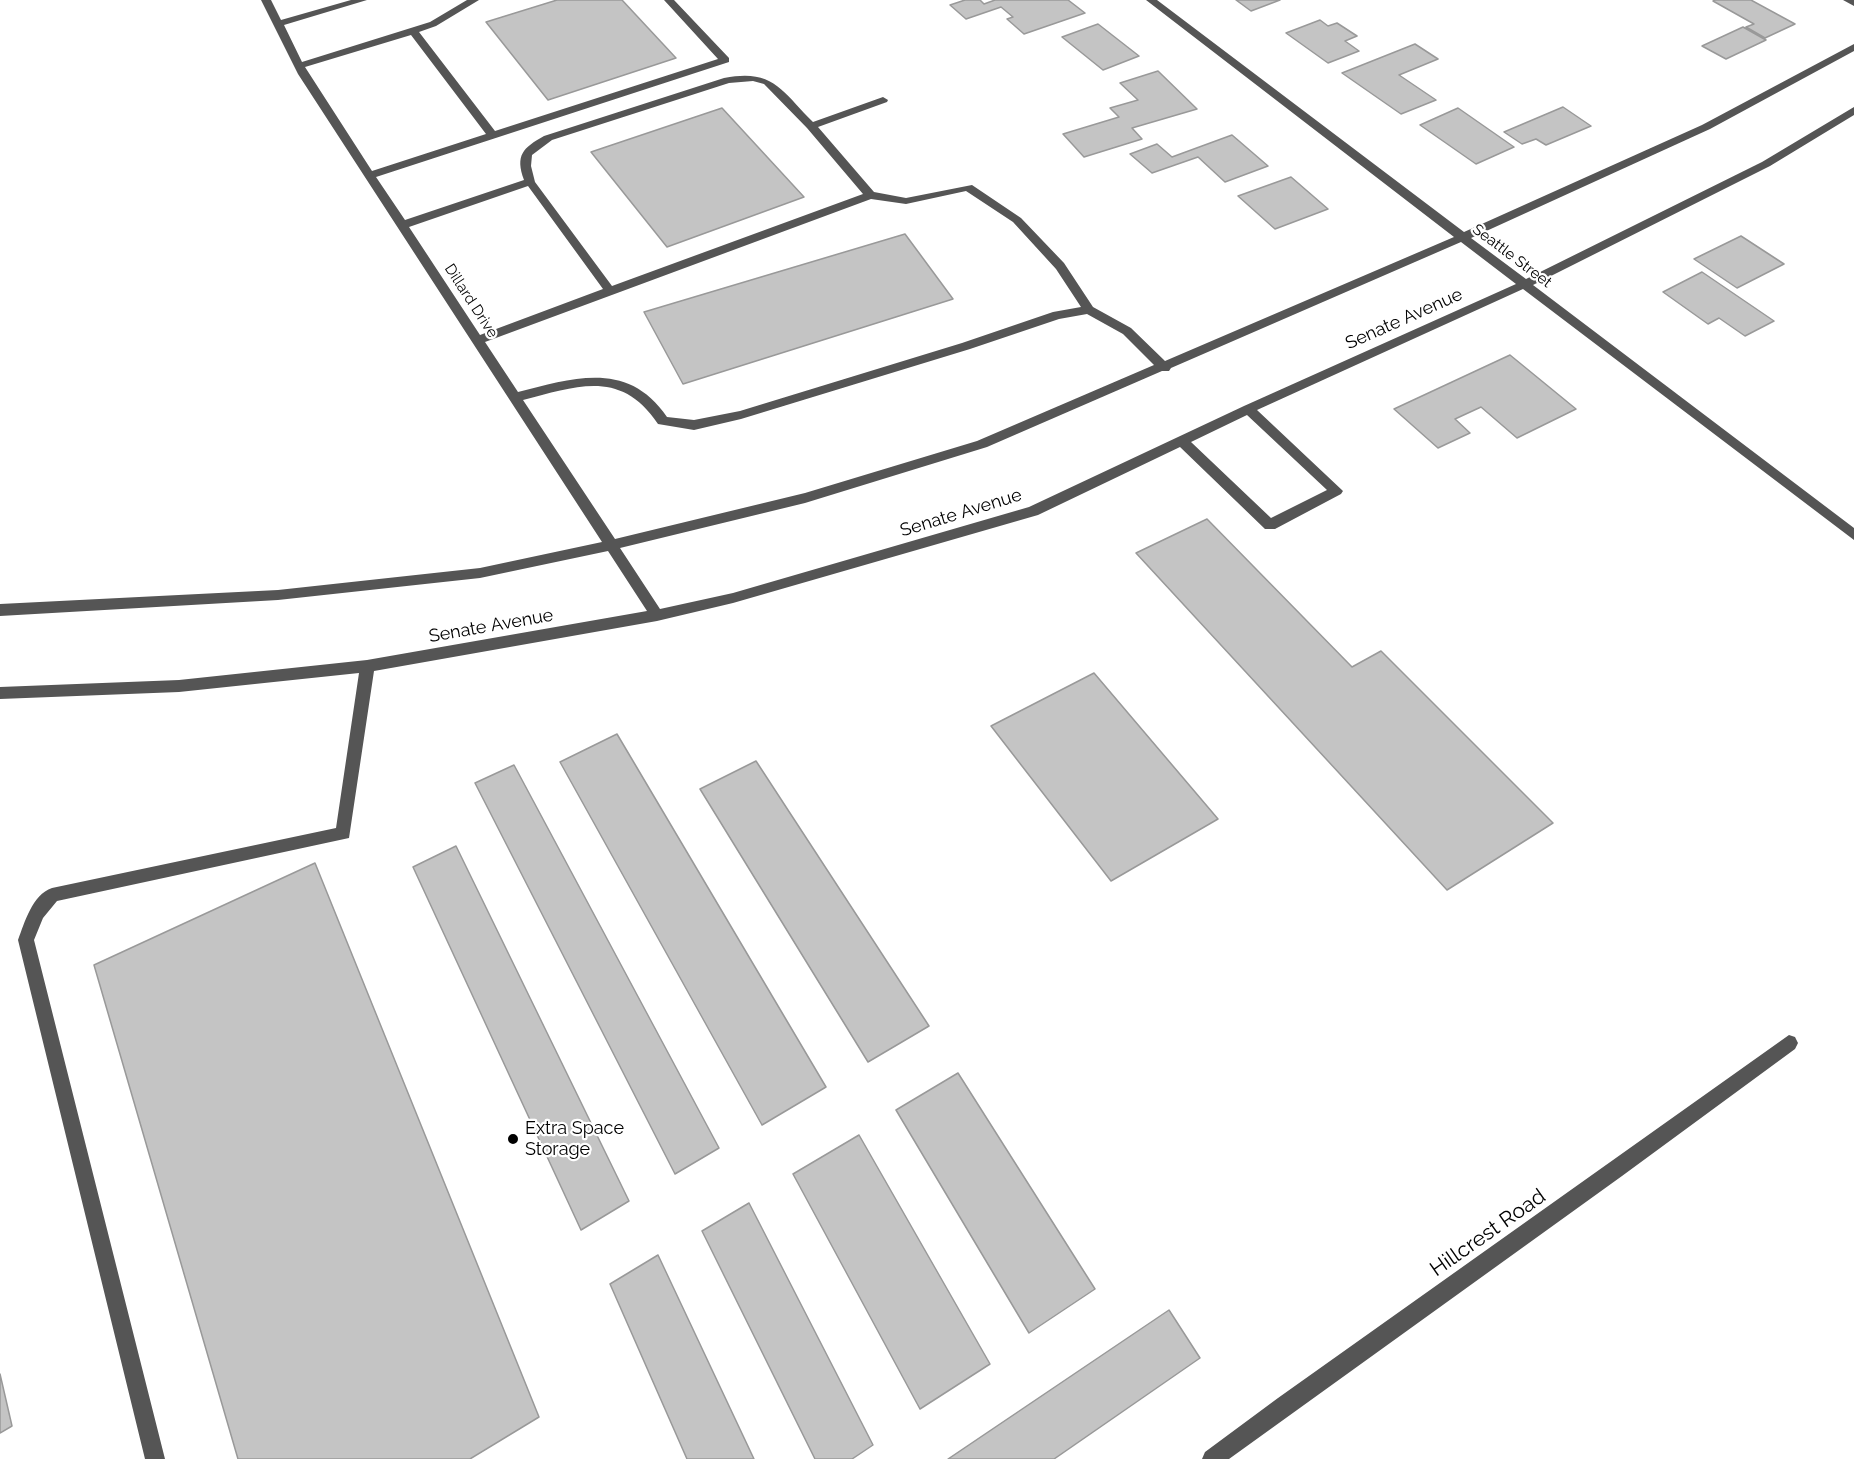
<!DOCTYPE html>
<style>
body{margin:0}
canvas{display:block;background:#fff}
</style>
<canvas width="1854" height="1459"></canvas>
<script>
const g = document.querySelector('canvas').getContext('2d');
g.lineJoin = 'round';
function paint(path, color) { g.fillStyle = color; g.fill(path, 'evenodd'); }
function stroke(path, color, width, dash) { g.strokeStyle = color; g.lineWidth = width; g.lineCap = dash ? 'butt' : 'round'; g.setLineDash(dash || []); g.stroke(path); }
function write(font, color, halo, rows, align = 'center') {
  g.font = font + ' Raleway,sans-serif'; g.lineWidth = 4.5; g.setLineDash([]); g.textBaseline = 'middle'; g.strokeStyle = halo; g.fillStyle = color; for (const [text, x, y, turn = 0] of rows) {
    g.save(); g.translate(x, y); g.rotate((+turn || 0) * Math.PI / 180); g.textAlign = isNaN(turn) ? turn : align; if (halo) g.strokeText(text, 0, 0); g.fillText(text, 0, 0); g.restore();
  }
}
const building = new Path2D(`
 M557,0H622L676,58L548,100L486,22Z
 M965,0H980L984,4L995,0H1068L1085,13L1024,34L1007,19L1013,17L1001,7L966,19L950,5Z
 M1236,0H1280L1251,11Z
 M1715,0H1751L1795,24L1765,38L1746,27L1754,24L1713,1Z
 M1320,20L1328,26L1337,23L1357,36L1345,41L1359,51L1328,63L1286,33Z
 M1098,24L1139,56L1103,70L1062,37Z
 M1743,27L1766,40L1726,59L1702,46Z
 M1415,44L1438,59L1399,75L1436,100L1401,114L1342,73Z
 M1158,71L1197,109L1132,128L1142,139L1084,157L1063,134L1119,117L1110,108L1138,100L1120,83Z
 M1563,107L1591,126L1546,145L1536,139L1522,144L1504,132Z
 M722,108L804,197L667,247L591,152Z
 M1458,108L1514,147L1476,164L1420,125Z
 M1232,135L1268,166L1225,182L1198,157L1152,173L1130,154L1157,144L1172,157Z
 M1291,177L1328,209L1275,229L1238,196Z
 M905,234L953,299L683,384L644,312Z
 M1741,236L1784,264L1737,288L1694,259Z
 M1702,272L1774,321L1745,336L1719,318L1708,324L1663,292Z
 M1510,355L1576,409L1517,438L1481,407L1455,419L1470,433L1438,448L1394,409Z
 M1207,519L1352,667L1381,651L1553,823L1447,890L1136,553Z
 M1094,673L1218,819L1111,881L991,726Z
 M617,734L826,1087L762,1125L560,762Z
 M756,761L929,1026L868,1062L700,789Z
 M514,765L719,1148L675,1174L475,783Z
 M456,846L629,1201L581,1230L413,867Z
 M315,863L539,1417L470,1459H238L94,965Z
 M958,1073L1095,1289L1029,1333L896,1110Z
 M859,1135L990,1364L920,1409L793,1174Z
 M749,1203L873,1445L852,1459H815L702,1231Z
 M658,1255L754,1459H687L610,1284Z
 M1169,1310L1200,1358L1054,1459H948Z
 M0,1374L12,1426L0,1433Z`);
const minor = new Path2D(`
 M261,0H271L281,20L351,0H367L284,25L302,62L430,22L467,0H479L436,26L419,32L495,131L718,59L664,0H674L729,58V62L376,177L405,220L524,180C515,155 523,148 544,136L724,78C773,68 782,91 813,122L883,97L888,100L887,102L818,127L874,192L906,198L972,185L1021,218L1064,263L1093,307L1131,328L1165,361L1454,237L1146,0H1157L1464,232L1702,125L1854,44V51L1710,129L1471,238L1526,279L1762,162L1854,107V115L1770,166L1533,285L1854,528V540L1523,289L1257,410L1343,491L1341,494L1275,529H1265L1180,447L1038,515L733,603L657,621L374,671L349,838L57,901L43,918L34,940L165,1459H145L18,940C25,922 32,895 52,888L336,828L359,673L179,692L0,699V687L179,680L367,660L647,611L608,551L480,578L278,600L0,616V604L278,590L480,568L602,542L298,74ZM411,35L486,134L372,171L305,67ZM753,81L764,84L807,128L863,194L612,286L535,182L531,166L532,155L552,140L729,83ZM528,186L603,289L480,335L409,227ZM966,191L1013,222L1056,269L1081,307L1053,312L962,343L740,411L694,420L667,417C628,360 574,378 518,392L485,342L871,199L906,204ZM1461,242L1516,284L1244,406L1029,507L733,593L660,609L620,548L805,503L987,447L1162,371H1169L1171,368ZM1087,314L1123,334L1154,365L977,441L805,493L615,539L523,400C578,386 621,369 658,424L694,430L741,419L970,349L1059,319ZM1247,415L1327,490L1271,518L1191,442Z
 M1843,0H1854V6Z
 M1789,1035L1795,1037L1798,1043L1795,1049L1622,1176L1229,1459H1202L1205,1452L1278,1398Z`);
const markers = [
 [513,1139,6,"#000"]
];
const farStreetnames = [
 ["Seattle Street",1512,256,37],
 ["Dillard Drive",471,301,57]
];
const streetNames = [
 ["Senate Avenue",1404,319,-24],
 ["Senate Avenue",961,513,-17],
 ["Senate Avenue",491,626,-10]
];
const poiNames = [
 ["Extra Space",525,1129],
 ["Storage",525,1150]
];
const nearStreetnames = [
 ["Hillcrest Road",1488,1233,-35]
];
paint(building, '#c4c4c4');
stroke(building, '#999', 1.5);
paint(minor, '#555');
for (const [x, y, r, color] of markers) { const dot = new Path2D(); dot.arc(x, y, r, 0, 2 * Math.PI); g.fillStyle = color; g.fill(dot); stroke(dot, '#fff', 2); }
write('15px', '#000', '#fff', farStreetnames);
write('18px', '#000', '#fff', streetNames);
write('18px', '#000', '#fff', poiNames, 'left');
write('21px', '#000', '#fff', nearStreetnames);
</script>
